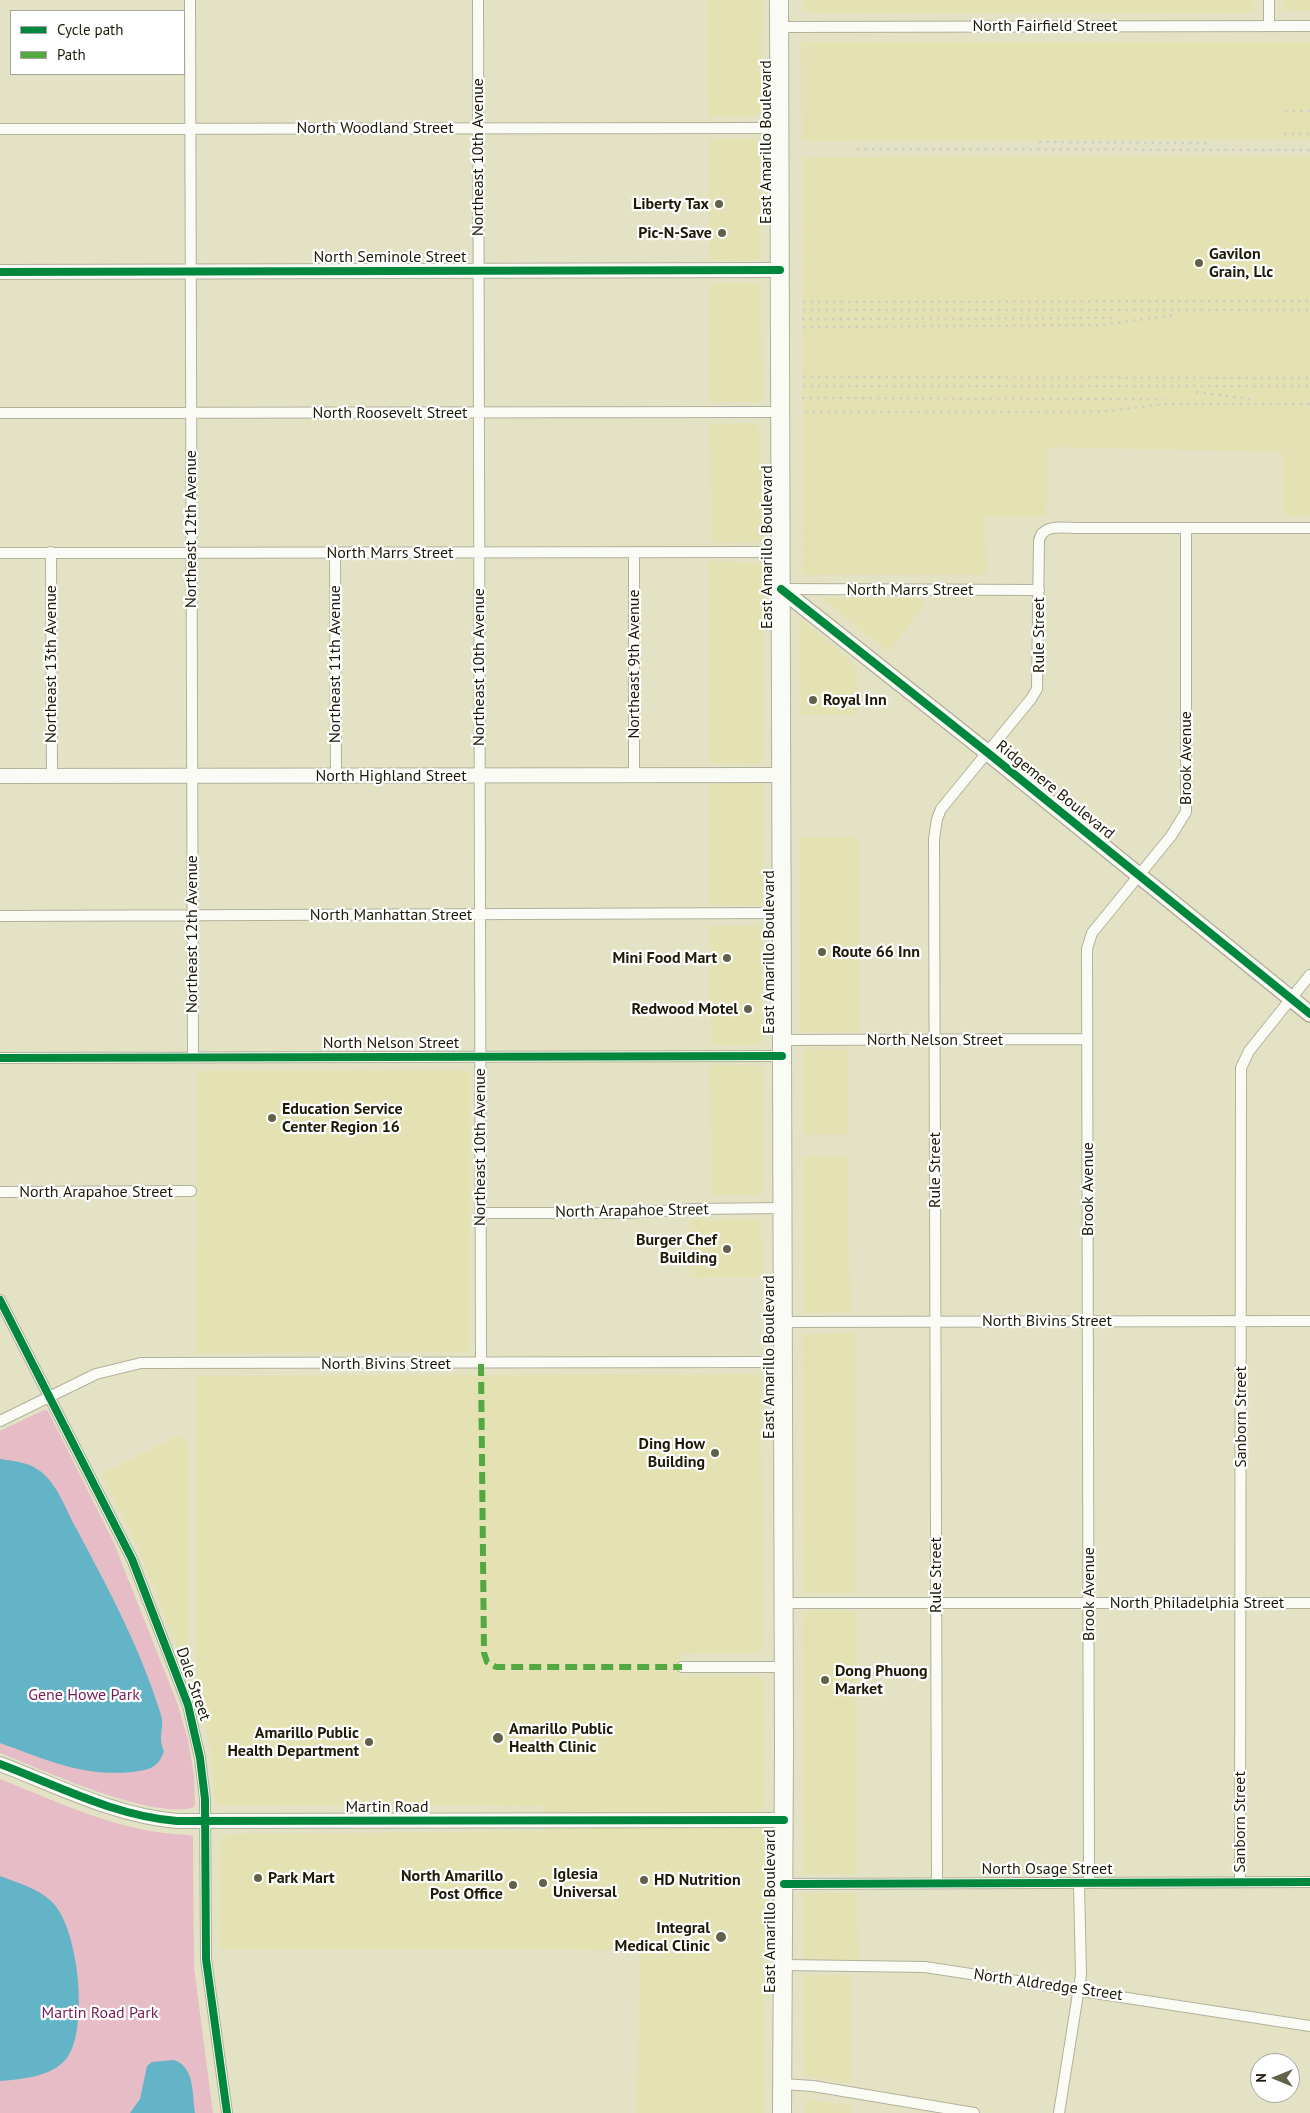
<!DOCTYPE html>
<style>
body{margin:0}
#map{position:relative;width:1310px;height:2113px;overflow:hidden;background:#e3e2c5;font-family:"PT Sans",sans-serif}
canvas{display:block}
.legend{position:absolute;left:10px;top:10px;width:175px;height:65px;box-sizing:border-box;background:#fff;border:1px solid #a5a49c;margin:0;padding:6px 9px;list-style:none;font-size:15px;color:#1d1b07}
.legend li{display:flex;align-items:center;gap:10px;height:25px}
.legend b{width:25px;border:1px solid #a5a49c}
.north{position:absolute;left:1250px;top:2053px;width:50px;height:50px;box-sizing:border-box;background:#fff;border:1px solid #a5a49c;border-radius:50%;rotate:270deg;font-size:14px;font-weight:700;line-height:20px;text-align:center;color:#1d1b07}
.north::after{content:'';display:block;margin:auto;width:18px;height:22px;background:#62614a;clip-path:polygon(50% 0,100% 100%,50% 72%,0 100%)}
</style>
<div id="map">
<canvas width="1310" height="2113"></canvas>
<ul class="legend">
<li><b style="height:6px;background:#00873e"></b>Cycle path</li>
<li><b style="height:6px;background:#52a941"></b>Path</li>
</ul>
<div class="north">N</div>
</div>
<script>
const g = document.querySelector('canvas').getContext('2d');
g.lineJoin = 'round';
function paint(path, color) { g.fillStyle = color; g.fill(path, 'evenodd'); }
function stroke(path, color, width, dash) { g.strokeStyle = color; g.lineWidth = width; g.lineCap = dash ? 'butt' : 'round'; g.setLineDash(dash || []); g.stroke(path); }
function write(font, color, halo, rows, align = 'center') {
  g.font = font + ' "PT Sans",sans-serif'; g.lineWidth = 4.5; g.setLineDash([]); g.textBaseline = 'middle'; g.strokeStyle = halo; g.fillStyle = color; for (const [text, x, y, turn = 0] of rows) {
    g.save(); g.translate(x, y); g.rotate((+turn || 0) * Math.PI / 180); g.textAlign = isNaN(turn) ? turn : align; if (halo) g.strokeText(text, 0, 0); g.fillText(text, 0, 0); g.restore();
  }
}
const built = new Path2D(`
 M707,0H762L761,116L708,117Z
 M803,0H1254V13H803Z
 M1283,0H1310V11H1283Z
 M801,42H1310V140L802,141Z
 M754,138L760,144L761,258L759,260L710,261L709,139Z
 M1310,156V516H1284L1282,452L1048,447L1046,517L985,516L986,575H802L803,157Z
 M710,283H761L762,400L759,402H710Z
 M756,423L761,435L762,540L759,542L711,543L710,424Z
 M709,561L763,563L762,760L759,764L709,763Z
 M821,598H917L925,605L888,652Z
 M800,618L857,667L858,715H801Z
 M709,783H762L763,900L761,905H710Z
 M800,837H858V1032H802L800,1026Z
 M709,926H761L763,1045H711Z
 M803,1049H848V1135H803Z
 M710,1065L763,1066V1195H711Z
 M466,1070L470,1073V1347L465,1352L196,1353L197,1071Z
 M803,1156H848L850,1312L804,1313Z
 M761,1219L763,1277L690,1278V1220Z
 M856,1333V1593H803L802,1334Z
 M758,1374L761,1381L763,1653L681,1654V1670L682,1677L761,1676L764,1678V2113H638L639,1951L636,1950L220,1949V1842L223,1837L228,1834L545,1831V1806L216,1805L209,1738L196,1694V1376Z
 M179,1435L188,1444V1676L139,1549L101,1474Z
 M805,1611H857V1874H803L802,1618Z
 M803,1893H857L858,1960H803Z
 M803,1975H852L851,2084L804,2076Z
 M805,2099L851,2106V2113H805Z`);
const green = new Path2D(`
 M44,1410L48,1411L113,1541L178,1705L188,1740L194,1775L195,1805L192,1808C146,1818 46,1771 0,1753V1431Z
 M0,1779C63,1804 121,1833 190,1835L193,1837L194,1968L213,2113H0Z`);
const water = new Path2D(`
 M0,1459C14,1461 28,1462 40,1471C57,1483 66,1510 76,1528C108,1588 141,1649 161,1715C165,1728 157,1735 164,1751C158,1769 148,1770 131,1772C82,1777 45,1759 0,1743Z
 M0,1876C18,1883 37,1888 51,1901C79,1926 89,2029 67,2058C52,2077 23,2079 0,2081Z
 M174,2060C195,2067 192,2094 195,2113H130L140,2099L147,2066L152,2062Z`);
const minor = new Path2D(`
 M190,0L193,1057
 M478,0L481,1364
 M1269,0V26
 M779,27L1310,26
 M0,129L779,128
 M0,413L780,412
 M51,552L52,775
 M0,553L781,552
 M335,553L336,775
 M634,553V774
 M781,589L1039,590
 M0,916L782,913
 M782,1040L1087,1039
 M0,1058L782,1056
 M0,1192L191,1191
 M481,1213H626L694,1209L782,1208
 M0,1300L132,1559L188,1705L200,1758L205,1799L206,1959L227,2113
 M783,1322L1310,1321
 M0,1421L96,1374L141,1363L783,1362
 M783,1603H1310
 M682,1667H784
 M1240,1882L1241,1068L1249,1051L1310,975
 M937,1883L934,839L937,819L941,809L1031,699L1037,689L1039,541C1042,523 1064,528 1079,528H1310
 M1089,1883L1087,949L1092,933L1171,836L1186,812V528
 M784,1884L1310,1882
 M784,1965L925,1967L1310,2026
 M783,2084L813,2086L974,2113
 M1059,2113L1081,1975L1079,1883`);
const tertiary = new Path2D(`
 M0,272L780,270
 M0,776L782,775
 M0,1764C58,1786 115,1816 177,1821L784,1820`);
const secondary = new Path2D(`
 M781,589L988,753L1310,1014`);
const trunk = new Path2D(`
 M779,0L784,1745L782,2113`);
const rail = new Path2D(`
 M1285,111H1310
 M1284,134H1310
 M1039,142L1209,143
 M857,149L1310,150
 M803,302L1310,301
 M803,310H1310
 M802,319L1115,318
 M803,327L1100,325L1175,315
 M803,377L1310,378
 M803,386H1310
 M1196,392L1250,399
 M802,398L1163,399
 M805,412H1071L1110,411L1164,404H1310`);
const quiet = new Path2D(`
 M481,1364L484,1653L487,1662L496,1667H682`);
const cycleway = new Path2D(`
 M0,272L780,270
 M781,589L988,753L1310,1014
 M0,1058L782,1056
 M0,1300L132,1559L188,1705L200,1758L205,1799L206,1959L227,2113
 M0,1764C58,1786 115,1816 177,1821L784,1820
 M784,1884L1310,1882`);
const markers = [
 [719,204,5,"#62614a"],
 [722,233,5,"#62614a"],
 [1199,263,5,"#62614a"],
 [813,700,5,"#62614a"],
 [822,952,5,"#62614a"],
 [727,958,5,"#62614a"],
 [748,1009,5,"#62614a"],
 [272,1118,5,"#62614a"],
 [727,1249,5,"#62614a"],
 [715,1453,5,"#62614a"],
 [825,1680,5,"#62614a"],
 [498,1738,6,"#62614a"],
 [369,1742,5,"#62614a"],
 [258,1878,5,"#62614a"],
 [644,1880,5,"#62614a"],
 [543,1883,5,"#62614a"],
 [513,1885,5,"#62614a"],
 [721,1937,6,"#62614a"]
];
const streetNames = [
 ["North Fairfield Street",1045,26],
 ["North Woodland Street",375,128],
 ["East Amarillo Boulevard",766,142,-90],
 ["Northeast 10th Avenue",478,157,-90],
 ["North Seminole Street",390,257],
 ["North Roosevelt Street",390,413],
 ["Northeast 12th Avenue",191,529,-90],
 ["East Amarillo Boulevard",767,547,-90],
 ["North Marrs Street",390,553],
 ["North Marrs Street",910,590],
 ["Rule Street",1039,635,-90],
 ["Northeast 13th Avenue",51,664,-90],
 ["Northeast 11th Avenue",335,664,-90],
 ["Northeast 9th Avenue",634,664,-90],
 ["Northeast 10th Avenue",479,667,-90],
 ["Brook Avenue",1186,758,-90],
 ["North Highland Street",391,776],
 ["Ridgemere Boulevard",1055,790,39],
 ["North Manhattan Street",391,915],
 ["Northeast 12th Avenue",192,934,-90],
 ["East Amarillo Boulevard",769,952,-90],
 ["North Nelson Street",935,1040],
 ["North Nelson Street",391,1043],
 ["Northeast 10th Avenue",480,1147,-90],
 ["Rule Street",935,1170,-90],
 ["Brook Avenue",1088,1189,-90],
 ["North Arapahoe Street",96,1192],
 ["North Arapahoe Street",632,1211,-1],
 ["North Bivins Street",1047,1321],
 ["East Amarillo Boulevard",769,1357,-90],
 ["North Bivins Street",386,1364],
 ["Sanborn Street",1241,1417,-90],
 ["Rule Street",936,1575,-90],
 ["Brook Avenue",1089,1594,-90],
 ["North Philadelphia Street",1197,1603],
 ["Dale Street",193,1684,71],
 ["Martin Road",387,1807],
 ["Sanborn Street",1240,1822,-90],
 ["North Osage Street",1047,1869],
 ["East Amarillo Boulevard",770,1911,-90],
 ["North Aldredge Street",1048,1985,8]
];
const poiNames = [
 ["Liberty Tax",709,204],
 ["Pic-N-Save",712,233],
 ["Gavilon",1209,254,"left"],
 ["Grain, Llc",1209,272,"left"],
 ["Royal Inn",823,700,"left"],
 ["Route 66 Inn",832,952,"left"],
 ["Mini Food Mart",717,958],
 ["Redwood Motel",738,1009],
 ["Education Service",282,1109,"left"],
 ["Center Region 16",282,1127,"left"],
 ["Burger Chef",717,1240],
 ["Building",717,1258],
 ["Ding How",705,1444],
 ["Building",705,1462],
 ["Dong Phuong",835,1671,"left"],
 ["Market",835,1689,"left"],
 ["Amarillo Public",509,1729,"left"],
 ["Health Clinic",509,1747,"left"],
 ["Amarillo Public",359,1733],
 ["Health Department",359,1751],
 ["Iglesia",553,1874,"left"],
 ["Universal",553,1892,"left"],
 ["North Amarillo",503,1876],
 ["Post Office",503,1894],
 ["Park Mart",268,1878,"left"],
 ["HD Nutrition",654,1880,"left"],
 ["Integral",710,1928],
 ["Medical Clinic",710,1946]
];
const parkNames = [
 ["Gene Howe Park",84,1695],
 ["Martin Road Park",100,2013]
];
paint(built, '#e4e1b3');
paint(green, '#e6bcc6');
paint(water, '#64b4c7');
stroke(minor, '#b2b19b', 12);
stroke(tertiary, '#b2b19b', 16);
stroke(secondary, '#b2b19b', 18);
stroke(trunk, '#b2b19b', 20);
stroke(minor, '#fbfbf6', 10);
stroke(tertiary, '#fbfbf6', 14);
stroke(secondary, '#fbfbf6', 15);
stroke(trunk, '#fbfbf6', 18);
stroke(rail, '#cfcec5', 2.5, [2.5, 5]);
stroke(quiet, '#52a941', 6, [12, 6]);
stroke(cycleway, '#00873e', 8);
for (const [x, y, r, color] of markers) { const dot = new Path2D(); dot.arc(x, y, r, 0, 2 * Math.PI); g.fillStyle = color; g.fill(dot); stroke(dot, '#fff', 2); }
write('16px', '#1d1b07', '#fff', streetNames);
write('bold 16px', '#1d1b07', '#fff', poiNames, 'right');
write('16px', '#761d57', '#fff', parkNames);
</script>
